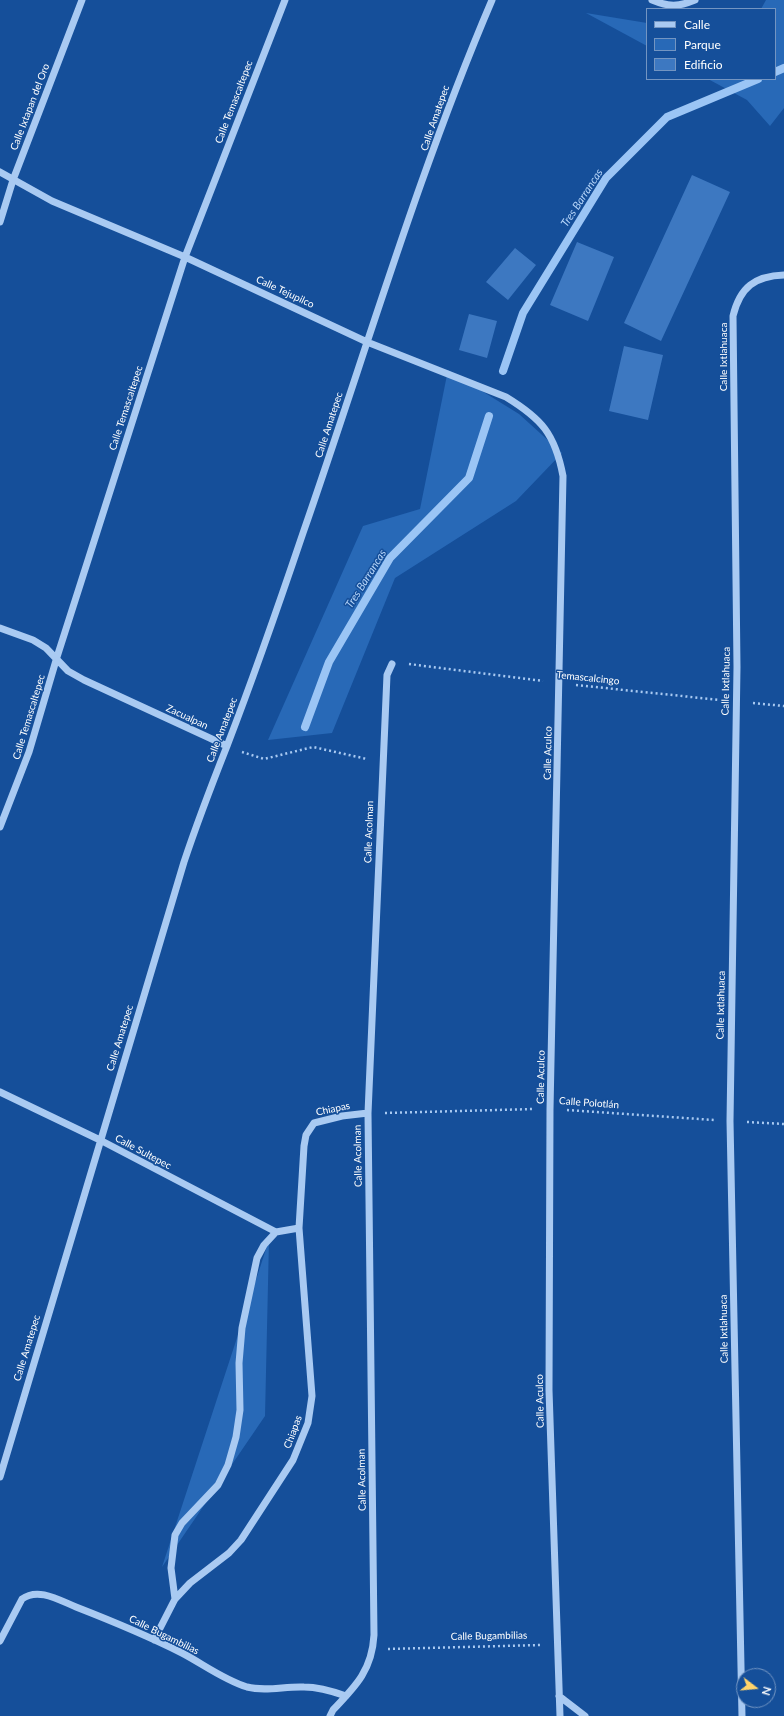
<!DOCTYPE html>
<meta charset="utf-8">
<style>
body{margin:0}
#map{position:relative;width:784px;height:1716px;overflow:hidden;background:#154f9a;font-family:Lato,sans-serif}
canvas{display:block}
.legend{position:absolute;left:646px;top:8px;width:130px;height:72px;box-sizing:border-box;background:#154f9a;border:1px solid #7395c2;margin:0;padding:5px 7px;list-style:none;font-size:12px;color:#fff}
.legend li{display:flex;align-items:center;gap:8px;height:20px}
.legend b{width:20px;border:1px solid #7395c2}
.north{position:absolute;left:736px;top:1668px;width:40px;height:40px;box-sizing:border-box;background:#154f9a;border:1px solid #7395c2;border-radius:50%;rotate:106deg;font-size:11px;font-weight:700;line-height:16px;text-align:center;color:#fff}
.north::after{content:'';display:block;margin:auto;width:14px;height:18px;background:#ffd46b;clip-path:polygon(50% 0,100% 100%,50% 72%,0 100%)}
</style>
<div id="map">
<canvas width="784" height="1716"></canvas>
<ul class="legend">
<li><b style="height:5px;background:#a9caf2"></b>Calle</li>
<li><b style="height:11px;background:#2869b7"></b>Parque</li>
<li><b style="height:11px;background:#3d78c1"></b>Edificio</li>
</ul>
<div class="north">N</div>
</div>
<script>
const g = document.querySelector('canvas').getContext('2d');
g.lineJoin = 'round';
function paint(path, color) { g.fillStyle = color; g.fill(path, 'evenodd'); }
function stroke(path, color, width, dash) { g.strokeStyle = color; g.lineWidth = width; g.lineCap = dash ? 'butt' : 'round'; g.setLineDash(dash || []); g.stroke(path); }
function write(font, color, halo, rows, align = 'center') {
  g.font = font + ' Lato,sans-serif'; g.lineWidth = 3; g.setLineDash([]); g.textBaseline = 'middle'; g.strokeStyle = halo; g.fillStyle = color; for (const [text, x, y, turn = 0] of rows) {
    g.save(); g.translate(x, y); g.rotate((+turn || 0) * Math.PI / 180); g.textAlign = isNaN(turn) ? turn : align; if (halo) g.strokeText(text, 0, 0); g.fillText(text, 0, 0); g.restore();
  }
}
const green = new Path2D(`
 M766,0H784V108L770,126L747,100L708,79H775V9H761Z
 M586,13L647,23V46Z
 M448,370L519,414L562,453L516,501L395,578L332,733L268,740L363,526L420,509Z
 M269,1240L265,1416L162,1567Z`);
const stream = new Path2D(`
 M775,72L784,68
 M503,371L523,313L606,178L667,117L758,79
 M305,727L329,662L390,558L469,478L489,416`);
const building = new Path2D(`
 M692,175L730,192L661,341L624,323Z
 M577,242L614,257L588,321L550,305Z
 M515,248L536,265L508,300L486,282Z
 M469,314L497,321L487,358L459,350Z
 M624,346L663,355L648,420L609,411Z`);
const path = new Path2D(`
 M409,664L543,681
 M576,685L720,700
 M753,703L784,706
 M242,752L264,759L313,747L367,759
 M567,1110L714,1120
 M385,1113L534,1109
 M747,1122L784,1124
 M388,1649L541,1645`);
const minor = new Path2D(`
 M652,0C669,7 678,7 695,0
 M0,172L52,201L185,257L367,342L506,397C542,419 555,434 563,476L550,1109L549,1390L560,1716
 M0,222L13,180L82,0
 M0,628L33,640L46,648L68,671L84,680L227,746
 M0,827L29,752L57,657L185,257L285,0
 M0,1092L100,1140L276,1232
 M0,1477L184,862C197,823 212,784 227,746C254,676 279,604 303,533C365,355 418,173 492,0
 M175,1599L171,1568L175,1535L182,1523L218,1485L228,1465L236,1437L240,1410L239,1363L242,1328L257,1258L264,1245L276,1232L299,1228
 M154,1640L175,1599L190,1583L229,1553L241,1540L293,1460L308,1423L312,1396L299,1228L304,1146L306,1135L314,1123L342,1116L368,1113
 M0,1641L22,1599C38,1587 59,1600 76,1607C112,1621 148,1636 182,1653C203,1664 224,1680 247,1687C266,1692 285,1686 304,1687C319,1687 332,1691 346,1696
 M559,1696L585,1716
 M330,1716L333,1710C356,1686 372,1670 374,1635L368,1113L387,675L392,664
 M742,1716L730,1121L737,667L733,316C740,287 755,276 784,275`);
const streetNames = [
 ["Calle Temascaltepec",234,102,-69],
 ["Calle Ixtapan del Oro",30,107,-69],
 ["Calle Amatepec",435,118,-71],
 ["Calle Tejupilco",285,292,25],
 ["Calle Ixtlahuaca",724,357,-90],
 ["Calle Temascaltepec",126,408,-72],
 ["Calle Amatepec",329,425,-72],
 ["Temascalcingo",588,678,6],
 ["Calle Ixtlahuaca",726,681,-89],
 ["Calle Temascaltepec",29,717,-73],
 ["Zacualpan",187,717,25],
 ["Calle Amatepec",222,730,-69],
 ["Calle Aculco",548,753,-89],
 ["Calle Acolman",369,832,-88],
 ["Calle Ixtlahuaca",721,1005,-89],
 ["Calle Amatepec",120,1038,-73],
 ["Calle Aculco",541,1077,-89],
 ["Calle Polotlán",589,1103,4],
 ["Chiapas",333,1109,-12],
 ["Calle Sultepec",143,1152,28],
 ["Calle Acolman",358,1156,-91],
 ["Calle Ixtlahuaca",724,1329,-91],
 ["Calle Amatepec",27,1348,-73],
 ["Calle Aculco",540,1401,-91],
 ["Chiapas",293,1432,-70],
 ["Calle Acolman",362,1480,-91],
 ["Calle Bugambilias",164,1635,26],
 ["Calle Bugambilias",489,1636,-1]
];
const waterNames = [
 ["Tres Barrancas",582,198,-57],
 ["Tres Barrancas",366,579,-58]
];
paint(green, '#2869b7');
stroke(stream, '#9bc5f5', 8);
paint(building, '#3d78c1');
stroke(path, '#a9caf2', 2.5, [2, 3]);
stroke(minor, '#a9caf2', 7);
write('10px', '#fff', '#154f9a', streetNames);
write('italic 11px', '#b6d5f9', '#154f9a', waterNames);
</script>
